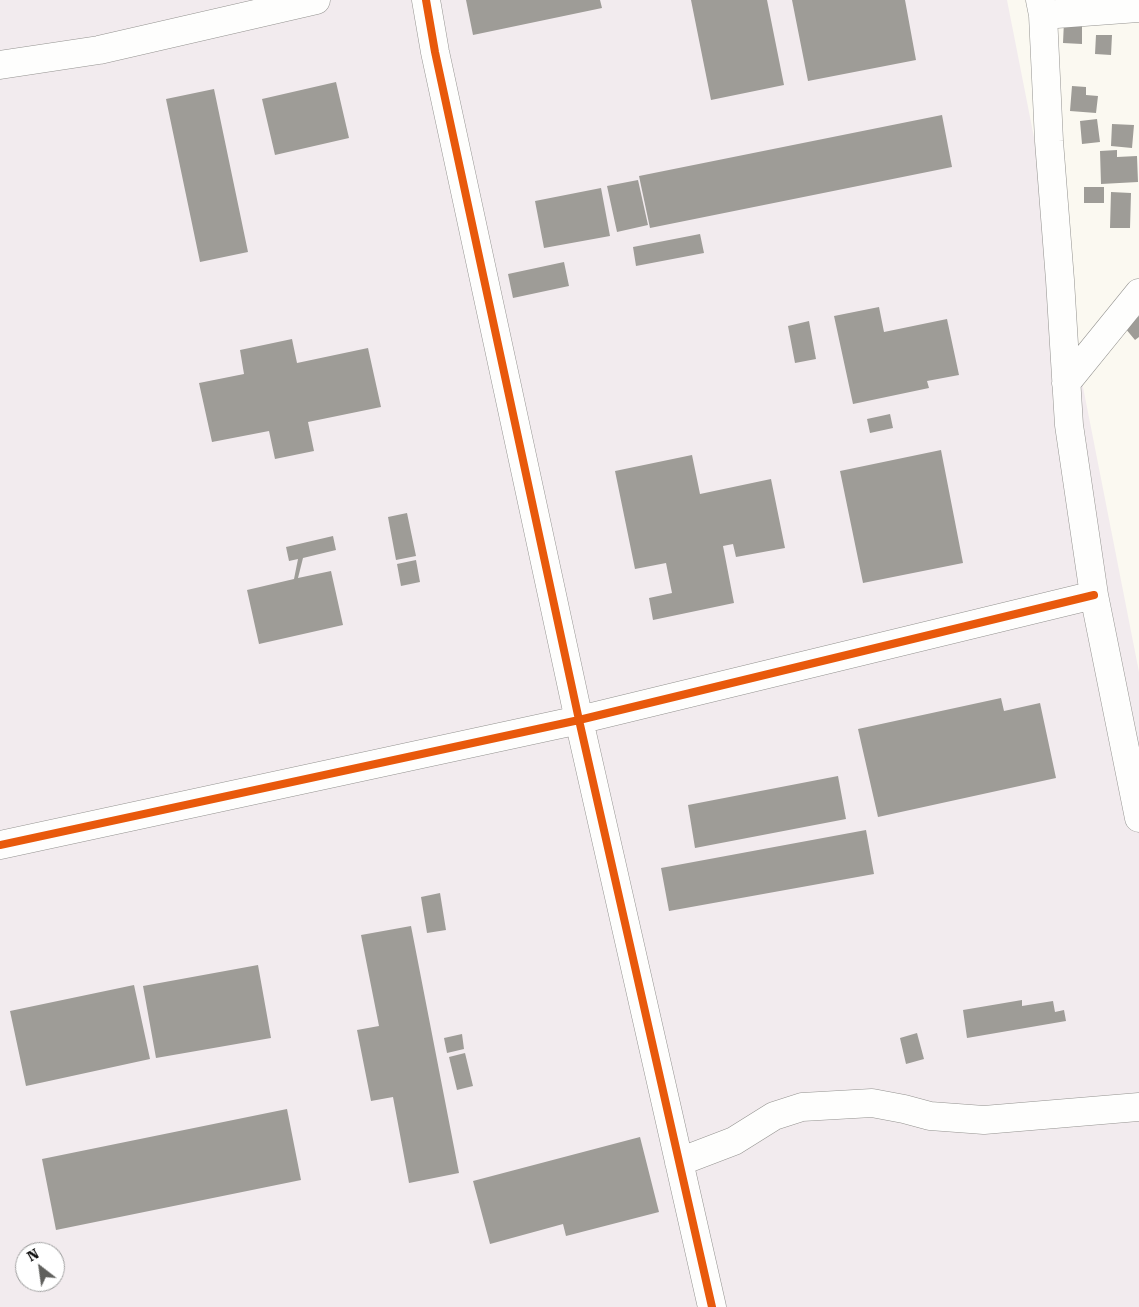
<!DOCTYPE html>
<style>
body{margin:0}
#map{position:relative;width:1139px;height:1307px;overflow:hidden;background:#fbf9f1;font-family:"Roboto Serif",serif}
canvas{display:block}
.north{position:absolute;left:15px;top:1242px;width:50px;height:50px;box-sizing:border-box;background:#fff;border:1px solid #9e9e9e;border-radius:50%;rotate:330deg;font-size:14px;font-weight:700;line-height:20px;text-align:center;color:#0d0d0d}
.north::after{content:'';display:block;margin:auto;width:18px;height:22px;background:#60605d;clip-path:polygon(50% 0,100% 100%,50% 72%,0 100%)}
</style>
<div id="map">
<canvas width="1139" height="1307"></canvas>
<div class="north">N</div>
</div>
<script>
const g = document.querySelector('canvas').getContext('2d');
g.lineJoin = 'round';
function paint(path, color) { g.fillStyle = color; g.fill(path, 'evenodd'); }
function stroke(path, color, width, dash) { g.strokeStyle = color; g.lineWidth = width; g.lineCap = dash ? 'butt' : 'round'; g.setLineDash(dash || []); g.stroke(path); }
const industrial = new Path2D(`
 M0,0H1007L1139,672V1307H0ZM25,1252H55V1282H25Z`);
const building = new Path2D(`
 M466,0H600L602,8L473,35Z
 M691,0H767L784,85L711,100Z
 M792,0H905L916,60L808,81Z
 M1064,21H1082V44L1063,43Z
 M1096,35H1112L1111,55L1095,54Z
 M336,82L349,138L275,155L262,99Z
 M1072,86L1086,87V95L1098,96L1096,113L1070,111Z
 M214,89L248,252L200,262L166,99Z
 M942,115L952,167L650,228L639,176Z
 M1097,119L1100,142L1082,144L1080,121Z
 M1112,124L1134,125L1132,148L1111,146Z
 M1117,150V157L1137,156L1138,182L1101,184L1100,151Z
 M638,180L648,225L617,232L607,186Z
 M1084,187H1104V203H1084Z
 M601,188L610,236L544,248L535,201Z
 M1111,192L1131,193L1130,228H1110Z
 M700,234L704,253L636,266L633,247Z
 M564,262L569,286L513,298L508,274Z
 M879,307L884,332L947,319L959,375L927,381L929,388L853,404L834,316Z
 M1139,316V337L1135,340L1125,328Z
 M809,321L816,359L795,363L788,326Z
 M292,339L297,363L368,348L381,407L308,422L314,451L275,459L269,431L212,442L199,383L244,374L240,350Z
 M890,414L893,428L870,433L867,419Z
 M941,450L963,563L863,583L840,471Z
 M692,455L700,494L771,479L785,548L736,557L733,544L723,546L734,603L653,620L649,598L672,593L666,563L635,569L615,471Z
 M407,513L416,556L396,560L388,517Z
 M333,536L336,550L303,558L298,578L331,571L343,625L259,644L247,590L294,579L298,559L289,561L286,547Z
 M416,560L420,582L401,586L397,564Z
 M1001,698L1004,711L1040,703L1056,778L878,817L858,729Z
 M838,776L846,819L695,848L688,805Z
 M866,830L874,874L669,911L661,868Z
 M440,893L446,930L427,933L421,897Z
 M411,926L459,1173L409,1183L393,1097L371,1101L357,1030L379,1026L361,935Z
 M258,965L271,1038L156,1058L143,986Z
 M134,985L150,1059L26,1086L10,1011Z
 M1022,1000V1006L1053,1001L1055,1012L1064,1010L1066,1021L967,1038L963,1010Z
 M917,1033L924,1059L906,1064L900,1038Z
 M462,1034L464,1049L447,1053L444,1038Z
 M465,1053L473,1086L457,1090L449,1057Z
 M287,1109L301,1180L56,1230L42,1159Z
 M640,1137L659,1212L566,1236L563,1224L490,1244L473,1181Z`);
const minor = new Path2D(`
 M426,0L435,52L579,720L712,1307
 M1040,0L1043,15L1049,141L1060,280L1069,425L1094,595L1139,818
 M1043,15L1139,8
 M0,65L99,50L316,0
 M1066,383L1139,293
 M0,845L579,720L1094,595
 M679,1162L734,1141L774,1116L802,1107L872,1103L904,1109L930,1116L984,1120L1139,1107`);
const cycleway = new Path2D(`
 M426,0L435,52L579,720L712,1307
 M0,845L579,720L1094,595`);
paint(industrial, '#f2ebee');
paint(building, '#9e9c97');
stroke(minor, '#949390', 29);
stroke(minor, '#fefefd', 28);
stroke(cycleway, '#e8590c', 8);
</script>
